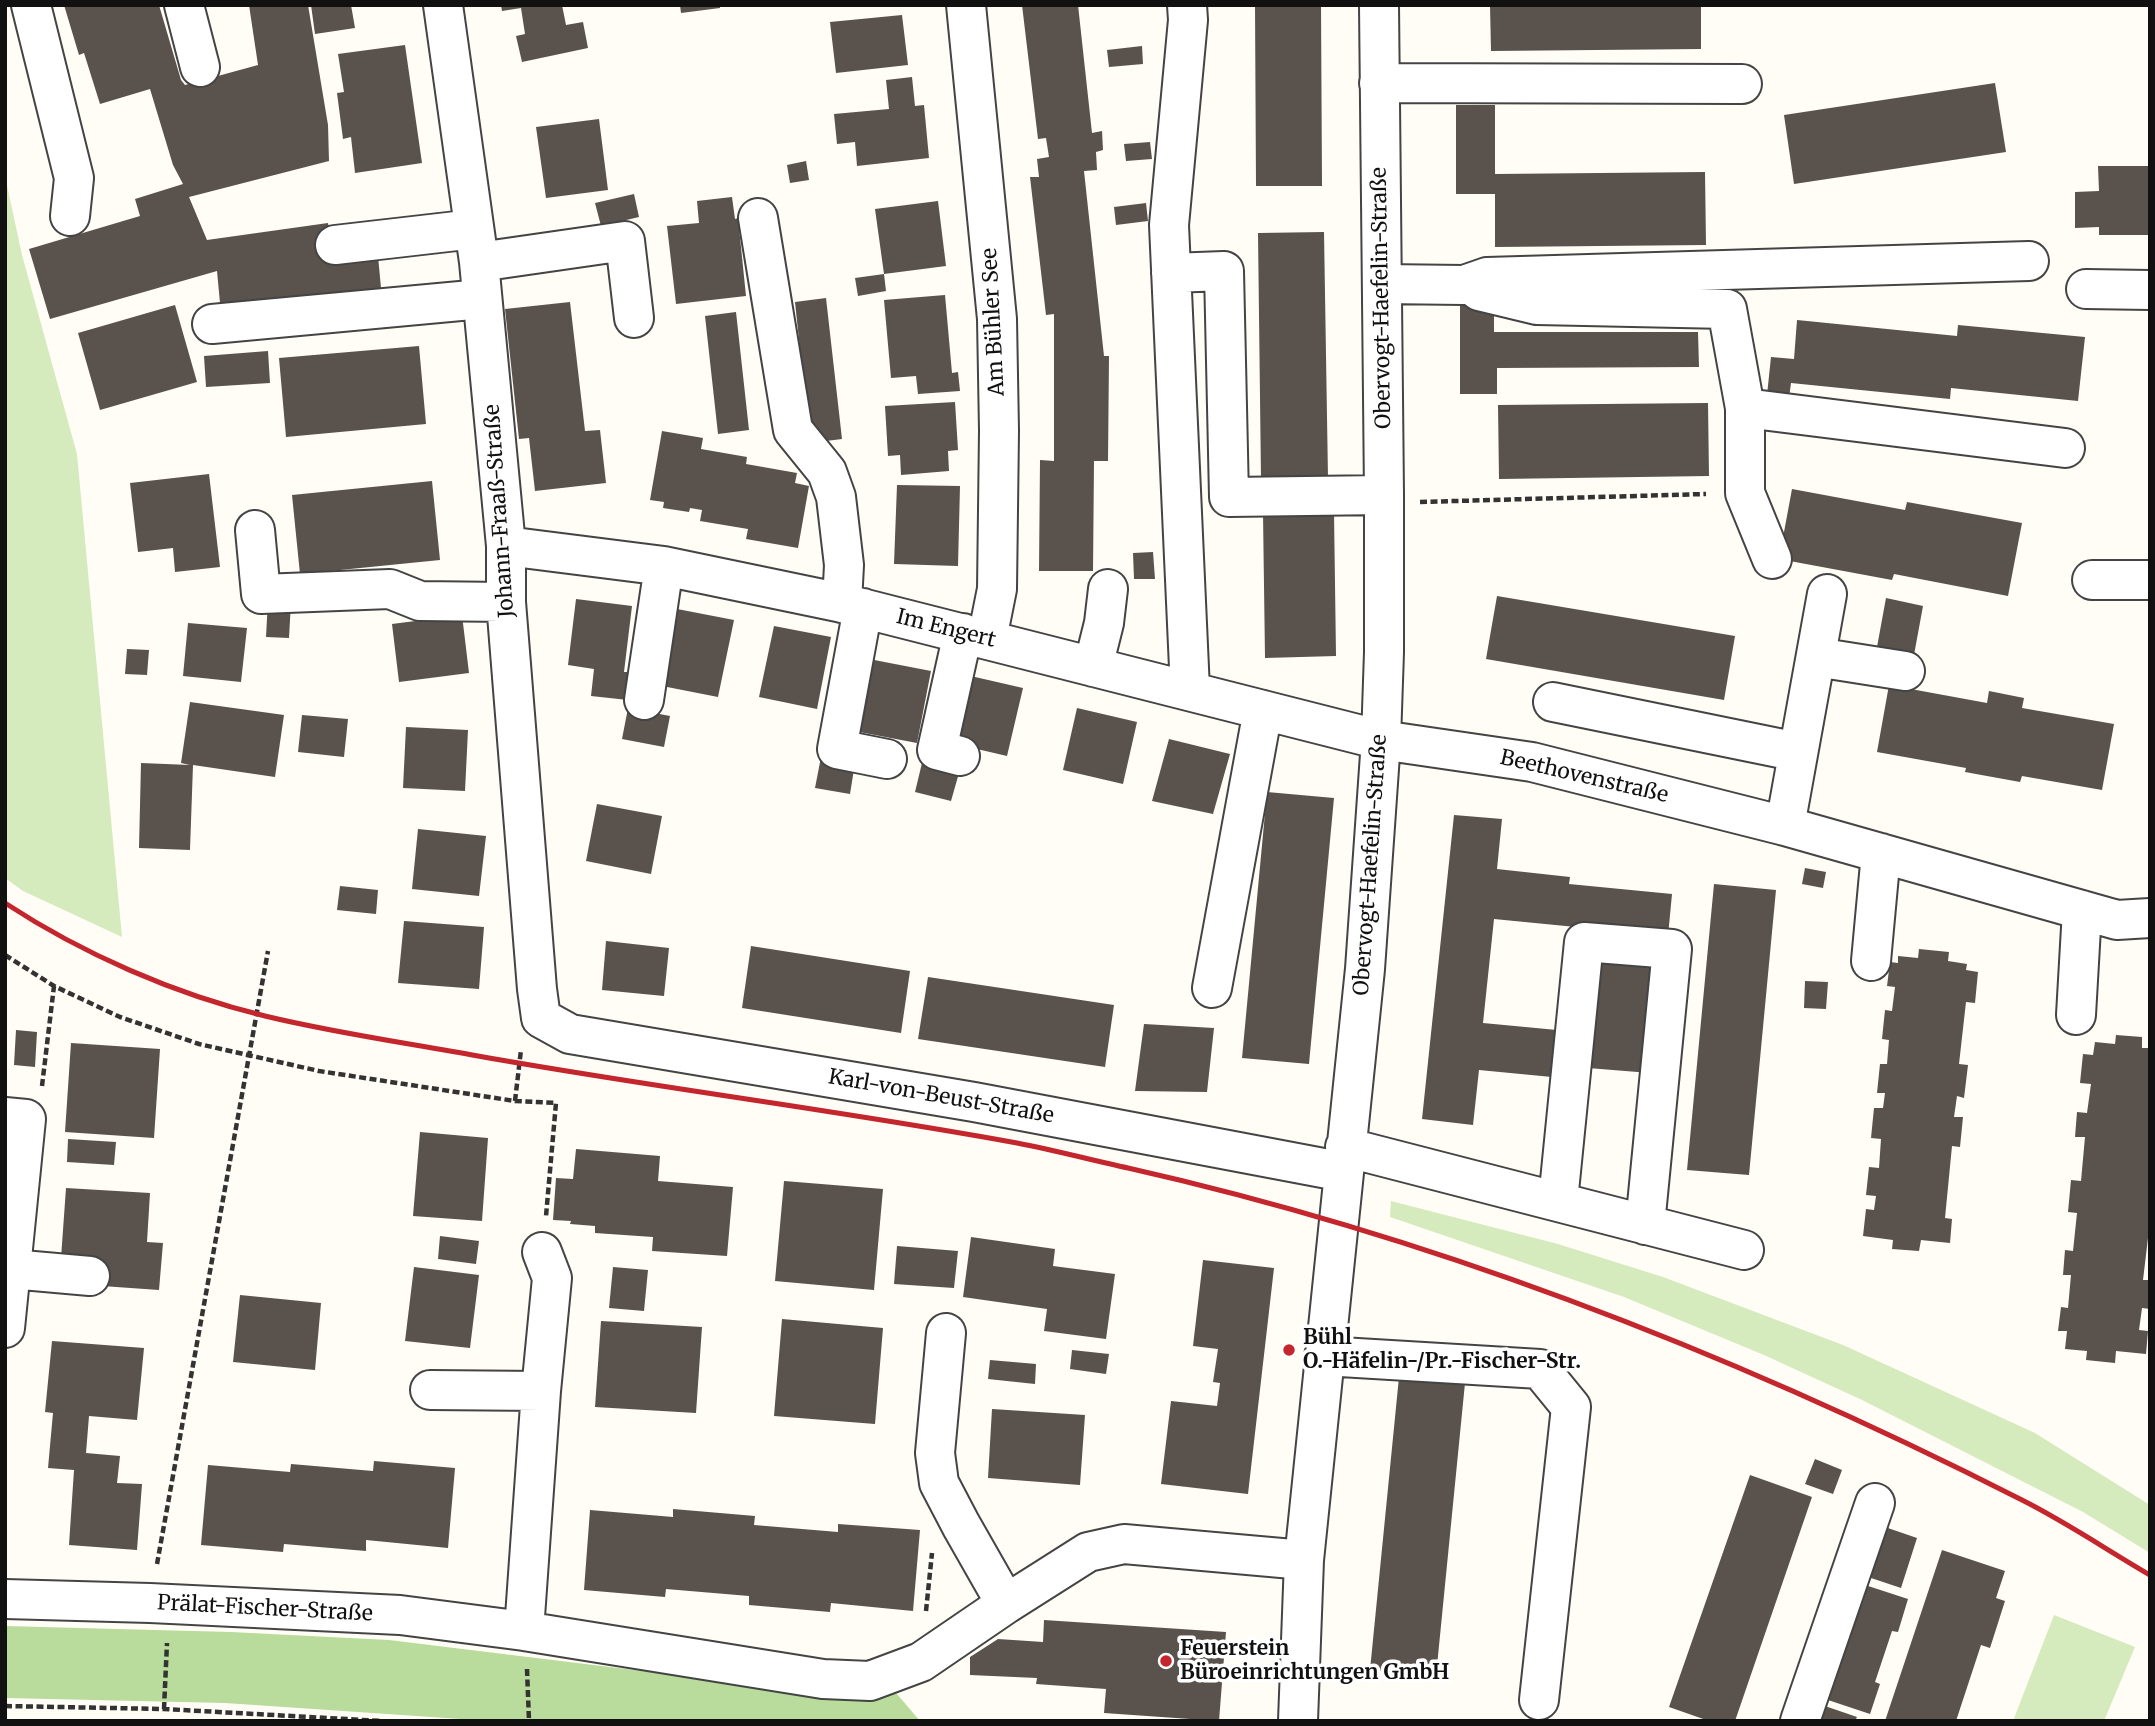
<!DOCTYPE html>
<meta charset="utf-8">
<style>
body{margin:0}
#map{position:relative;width:2155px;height:1726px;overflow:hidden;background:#fffdf5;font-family:Merriweather,serif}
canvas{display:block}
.frame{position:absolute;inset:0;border:7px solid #111;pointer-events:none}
</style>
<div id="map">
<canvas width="2155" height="1726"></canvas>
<div class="frame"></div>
</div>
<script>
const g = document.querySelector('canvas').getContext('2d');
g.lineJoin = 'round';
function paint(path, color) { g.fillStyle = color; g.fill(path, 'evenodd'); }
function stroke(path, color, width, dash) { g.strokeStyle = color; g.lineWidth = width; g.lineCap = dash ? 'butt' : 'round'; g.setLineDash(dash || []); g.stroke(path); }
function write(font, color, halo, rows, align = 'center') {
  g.font = font + ' Merriweather,serif'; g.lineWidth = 7; g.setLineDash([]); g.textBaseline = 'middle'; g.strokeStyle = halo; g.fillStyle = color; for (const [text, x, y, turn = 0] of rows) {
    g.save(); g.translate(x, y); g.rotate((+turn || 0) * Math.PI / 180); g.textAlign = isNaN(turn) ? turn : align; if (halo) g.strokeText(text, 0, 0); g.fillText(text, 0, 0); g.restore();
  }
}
const green = new Path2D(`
 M5,176L22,255L77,454L122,937L23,891L5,878Z
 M1391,1201L1558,1244L1663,1277L1843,1345L2035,1433L2150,1505V1553L2083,1512L1862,1400L1764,1355L1624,1297L1390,1217Z
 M2054,1615L2135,1647L2104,1721H2013Z`);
const forest = new Path2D(`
 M5,1626L231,1632L389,1640L855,1697L891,1687L920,1721H490L225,1703L5,1698Z`);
const building = new Path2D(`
 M64,5H159L181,80L185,85L258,65L249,5H308L328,125L329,161L189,197L207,240L328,223L333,260L378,256L381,288L220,303L217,271L50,319L29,249L140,216L135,199L183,184L173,165L150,89L100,104L84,53L79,55Z
 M311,5H351L355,28L315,34Z
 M501,5H562L566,25L583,22L588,48L522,62L516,36L525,34L521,8L502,11Z
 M680,5H720V8L681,13Z
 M1022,5H1078L1092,133L1102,131L1103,150L1096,152L1097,170L1084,171L1104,356H1109L1108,461H1094L1093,571H1039L1040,460L1054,461V314L1046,315L1030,177H1039L1037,159L1049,157L1046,138L1038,139Z
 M1255,5H1321L1322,186H1256Z
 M1490,5H1701V49L1491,51Z
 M902,15L908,65L836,73L830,22Z
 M405,45L422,163L355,173L351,137L343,139L337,93L344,92L338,54Z
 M1142,46L1143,64L1109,67L1107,50Z
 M912,77L915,106L924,105L929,158L857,166L855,142L837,144L834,114L889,109L886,80Z
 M1995,83L2006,152L1794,184L1784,115Z
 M1456,105H1495V174L1705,172L1706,245L1495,247V194H1456Z
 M599,119L608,190L546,198L536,127Z
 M1150,142L1152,159L1126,161L1124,144Z
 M806,161L809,180L790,183L787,165Z
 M2098,166H2150V235H2099V227L2075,228V192L2099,191Z
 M634,194L639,217L601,226L595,203Z
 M732,197L735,219L738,218L746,296L676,304L667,226L699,223L697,201Z
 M938,201L946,266L884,274L886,291L858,296L855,278L884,274L875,209Z
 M1146,203L1148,221L1116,225L1114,207Z
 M1324,232L1328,478L1261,479L1258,233Z
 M945,295L952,373L958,372L960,391L918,394L916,376L891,378L884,300Z
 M826,298L842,439L810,443L795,302Z
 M570,302L585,431L600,430L606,483L535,491L529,438L519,439L505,309Z
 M1494,303V332H1698L1699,367L1497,368V394H1460V304Z
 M175,305L197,382L100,410L78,333Z
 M736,312L749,430L718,434L705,316Z
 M1797,320L1957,336L1958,325L2085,337L2078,401L1951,388L1950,399L1791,383L1789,398L1767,395L1771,357L1794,359Z
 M419,346L426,424L286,437L279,358Z
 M268,351L270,383L206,387L204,356Z
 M955,402L958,450L948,451L949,471L901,475L900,455L888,456L885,406Z
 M1708,403L1709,476L1499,479L1498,405Z
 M662,431L703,438L701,449L747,457L746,464L797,473L795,483L809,486L798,548L746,539L748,529L700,521L702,510L690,508L689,512L663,508L664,502L650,500Z
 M209,474L220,567L175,572L173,548L138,552L130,483Z
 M432,481L440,560L300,574L292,495Z
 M897,485L960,486L958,566L894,564Z
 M1792,489L1905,510L1907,502L2022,523L2008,596L1894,574L1892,580L1779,559Z
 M1334,512L1336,656L1265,658L1263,513Z
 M1153,552L1155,579H1134L1133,553Z
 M1497,596L1735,636L1724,700L1486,659Z
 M1886,598L1923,606L1914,655L1877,647Z
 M576,599L632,606L624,672H631L628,700L591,696L594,669L568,665Z
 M268,600L291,602L289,638L266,637Z
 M672,608L734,620L718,697L657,685Z
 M462,615L469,673L399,682L392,624Z
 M188,623L247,628L241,682L183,676Z
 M774,626L831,637L817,709L759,697Z
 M127,649L149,650L147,675L125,674Z
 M869,659L931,671L917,743L854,731Z
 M962,674L1023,688L1007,756L947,742Z
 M1889,685L1987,703L1989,691L2024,698L2022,708L2114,724L2102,790L2022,776L2020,782L1965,772L1966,768L1877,752Z
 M190,702L284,715L275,777L193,765L190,850L139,848L141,763L190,765L181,763Z
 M628,708L670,716L664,747L622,739Z
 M1077,708L1137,722L1123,784L1063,770Z
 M302,715L348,719L344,757L298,752Z
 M406,727L468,730L465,791L403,788Z
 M1169,739L1230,754L1213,814L1152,801Z
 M821,757L855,763L850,794L815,788Z
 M922,763L959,773L951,801L915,792Z
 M1267,792L1334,798L1309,1064L1242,1058Z
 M597,804L662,816L651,874L586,861Z
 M1454,815L1502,819L1497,869L1570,877L1569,884L1672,894L1668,936L1494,919L1483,1023L1557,1030L1552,1077L1479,1070L1473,1125L1422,1119Z
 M418,829L486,836L479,896L412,889Z
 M1805,868L1826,872L1823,888L1802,884Z
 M1714,884L1776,890L1749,1175L1687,1170Z
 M340,886L378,890L376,914L337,910Z
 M404,921L484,927L479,989L398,983Z
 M606,941L669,948L664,996L602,990Z
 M751,946L910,971L901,1033L742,1008Z
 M1919,949L1949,952L1948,961L1967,964L1966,970L1978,972L1975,1003L1966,1002L1959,1064L1968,1065L1964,1098L1957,1096L1954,1117H1963L1960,1147L1952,1146L1945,1218L1952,1219L1950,1243L1921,1240L1919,1251L1892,1249L1893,1240L1863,1236L1866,1209L1874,1210L1876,1196L1866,1195L1869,1167L1879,1168L1881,1139L1871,1138L1874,1108H1883L1885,1093H1877L1880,1064H1887L1889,1040L1882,1039L1885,1010L1892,1011L1895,987L1887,986L1890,962L1898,963V956L1918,958Z
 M1597,957L1659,963L1650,1073L1588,1068Z
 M928,977L1114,1005L1105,1067L918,1039Z
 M1805,981L1828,982L1826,1009L1804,1008Z
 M1144,1024L1214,1028L1207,1092L1135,1091Z
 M16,1030L37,1032L35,1067L14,1065Z
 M2116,1035L2142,1037V1048H2150V1239L2148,1238L2143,1280H2150V1309L2142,1308L2139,1330L2148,1331L2146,1354L2116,1351L2115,1363L2086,1360L2087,1351L2065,1349L2067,1331H2058L2061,1307L2068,1308L2071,1275H2063L2065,1250L2073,1251L2077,1213L2068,1212L2071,1180L2081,1181L2085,1137H2075L2077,1112L2087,1113L2091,1084L2080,1083L2083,1054L2093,1055L2095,1042L2115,1044Z
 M71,1043L160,1049L154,1138L65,1132Z
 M420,1132L488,1138L482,1221L413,1216Z
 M68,1139L116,1142L114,1165L67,1162Z
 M576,1149L660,1156L658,1181L733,1187L727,1256L652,1251L653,1237L595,1233V1226L570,1224L571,1221L553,1220L556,1178L573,1179Z
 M784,1181L883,1189L874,1290L775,1281Z
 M66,1188L150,1193L147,1242L163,1243L159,1290L102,1286L103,1261L61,1258Z
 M440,1236L479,1241L476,1264L438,1259Z
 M971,1237L1055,1249L1053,1266L1115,1274L1106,1339L1044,1331L1047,1309L963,1297Z
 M897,1246L958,1251L954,1288L894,1284Z
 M1203,1260L1274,1268L1248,1494L1161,1484L1171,1401L1217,1406L1220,1383L1213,1382L1218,1349L1193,1346Z
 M414,1267L479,1275L470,1348L405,1341Z
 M613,1267L648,1270L644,1311L609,1308Z
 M240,1295L321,1303L315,1370L233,1362Z
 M782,1319L883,1328L875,1424L774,1416Z
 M601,1321L702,1327L696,1413L595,1407Z
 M52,1341L144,1348L137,1420L89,1416L86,1453L120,1456L117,1483L142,1484L137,1550L69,1545L74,1470L48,1468L53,1413L45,1412Z
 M1072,1350L1109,1354L1106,1374L1070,1369Z
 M990,1360L1036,1364L1035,1384L988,1379Z
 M1399,1377L1465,1383L1436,1676L1370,1670Z
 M992,1409L1085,1415L1080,1485L988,1478Z
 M1815,1459L1842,1470L1833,1494L1805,1484Z
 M374,1461L455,1468L448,1548L366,1540V1551L284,1544L283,1552L201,1545L208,1465L290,1472L291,1464L373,1471Z
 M1750,1475L1812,1497L1735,1721H1709L1669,1707Z
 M673,1509L755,1516L754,1525L838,1532V1524L920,1530L913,1611L831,1603L830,1612L749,1605V1596L666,1589L665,1597L584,1590L590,1510L673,1517Z
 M1882,1526L1917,1538L1901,1588L1865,1576Z
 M1942,1550L2005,1571L1996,1598L2005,1601L1990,1648L1981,1645L1956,1721H1885Z
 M1862,1584L1908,1599L1898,1632L1892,1631L1875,1682L1880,1684L1870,1714L1825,1699Z
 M1044,1620L1226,1632L1219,1721L1104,1713L1106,1689L1036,1684L1037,1678L970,1675V1657L998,1639L1043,1642Z
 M1822,1705L1857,1717L1855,1721H1817Z`);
const path = new Path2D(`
 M1420,502L1706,494
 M5,955L54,986L120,1017L199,1044L319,1071L515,1101L556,1103L546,1216
 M42,1086L54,986
 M515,1101L521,1050
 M157,1564L268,951
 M926,1611L932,1553
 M527,1669L529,1721
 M5,1706L164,1709L382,1721
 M164,1709L167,1643`);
const minor = new Path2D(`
 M31,5L74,178L70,216
 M184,5L200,67
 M443,5L479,262L506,546V602L537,989L541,1018L570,1034L974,1102L1344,1172
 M966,5L997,319L999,431L997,589L987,639
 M1187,5L1188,20L1169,225L1190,690
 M1379,83L1742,84
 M758,218L793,430L827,472L836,497L844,565L842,603
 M335,245L474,229
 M479,262L625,241L634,318
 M1171,273L1224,271L1229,497L1384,495
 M1382,284L1464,285L1487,277L2029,261
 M2086,289L2150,290
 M1479,291L1537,305L1727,309L1745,408V493L1772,559
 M212,324L482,299
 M1745,408L2065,448
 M255,530L261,594L390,589L420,601L506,602
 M506,546L664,566L842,603L1381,740L1532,762L1785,826L2117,920L2150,918
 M2092,580H2150
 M863,608L837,749L887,759
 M1816,657L1905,671
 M1093,667L1104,623L1108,589
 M644,700L664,566
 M1553,702L1798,752
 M960,756L937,750L963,633
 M1785,826L1827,594
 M1871,961L1881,853
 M1212,988L1263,710
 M2076,1015L2082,910
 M5,1117L26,1119L5,1328
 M1345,1147L1744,1250
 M1558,1201L1584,942L1672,949L1645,1225
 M11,1269L90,1276
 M946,1333L935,1453L939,1483L961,1525L1006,1604
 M1324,1356L1540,1369L1571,1407L1539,1700
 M430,1390L541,1391
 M5,1599L150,1603L400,1615L524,1631L823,1679L870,1681L921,1662L1006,1604L1088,1552L1124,1544L1304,1560
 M524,1631L541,1391L552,1278L542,1252
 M1298,1721L1304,1560L1365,969L1381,740L1384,652V495L1379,5
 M1800,1721L1875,1503`);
const rail = new Path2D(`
 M5,903C83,954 174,994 265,1016C335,1033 407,1043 478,1056C657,1088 838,1110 1017,1143C1054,1150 1091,1160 1128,1168C1439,1238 1739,1356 2022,1500C2066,1522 2107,1550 2150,1575`);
const markers = [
 [1289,1350,7,"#c4262e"],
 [1166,1661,7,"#c4262e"]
];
const streetNames = [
 ["Obervogt-Haefelin-Straße",1382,298,-91],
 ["Am Bühler See",994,322,-93],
 ["Johann-Fraaß-Straße",500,511,-94],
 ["Im Engert",946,629,14],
 ["Beethovenstraße",1584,777,13],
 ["Obervogt-Haefelin-Straße",1371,865,-86],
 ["Karl-von-Beust-Straße",941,1097,10],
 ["Prälat-Fischer-Straße",265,1609,3]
];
const poiNames = [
 ["Bühl",1303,1338],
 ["O.-Häfelin-/Pr.-Fischer-Str.",1303,1362],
 ["Feuerstein",1180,1649],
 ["Büroeinrichtungen GmbH",1180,1673]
];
paint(green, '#d5ebbd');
paint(forest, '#b9dc9c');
paint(building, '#5a524d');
stroke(minor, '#444', 42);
stroke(path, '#333', 4.5, [7, 3.5]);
stroke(minor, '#fff', 38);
stroke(rail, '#c4262e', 5);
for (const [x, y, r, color] of markers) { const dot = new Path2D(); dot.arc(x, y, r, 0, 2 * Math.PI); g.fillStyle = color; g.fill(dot); stroke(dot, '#fff', 2.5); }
write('21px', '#111', '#fff', streetNames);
write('bold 21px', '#111', '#fff', poiNames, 'left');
</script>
